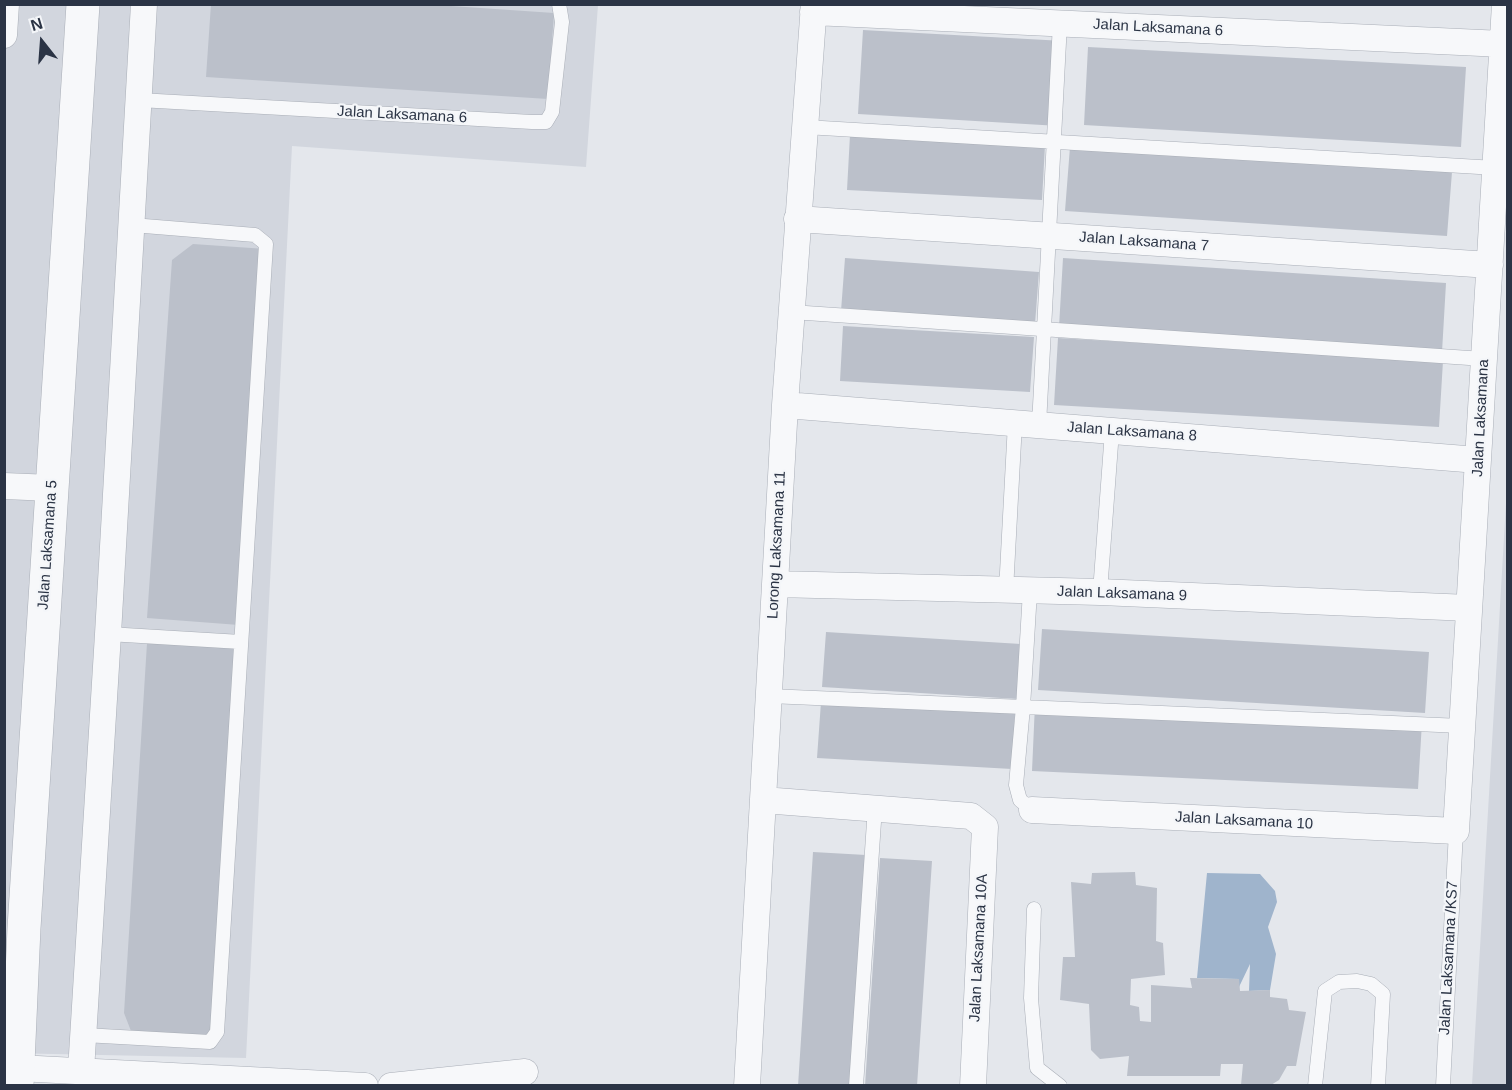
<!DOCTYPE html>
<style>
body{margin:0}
#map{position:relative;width:1512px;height:1090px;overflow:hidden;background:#e4e7ec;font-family:Arial,sans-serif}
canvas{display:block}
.frame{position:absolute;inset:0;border:6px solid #2b3445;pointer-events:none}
.north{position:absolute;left:12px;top:12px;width:60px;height:60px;-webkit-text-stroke:4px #f4f6f9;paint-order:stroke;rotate:343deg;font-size:16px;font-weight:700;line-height:24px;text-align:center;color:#2b3445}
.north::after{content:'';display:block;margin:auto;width:21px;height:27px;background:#2b3445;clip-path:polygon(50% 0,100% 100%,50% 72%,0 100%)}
</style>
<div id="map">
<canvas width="1512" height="1090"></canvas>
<div class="frame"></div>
<div class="north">N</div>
</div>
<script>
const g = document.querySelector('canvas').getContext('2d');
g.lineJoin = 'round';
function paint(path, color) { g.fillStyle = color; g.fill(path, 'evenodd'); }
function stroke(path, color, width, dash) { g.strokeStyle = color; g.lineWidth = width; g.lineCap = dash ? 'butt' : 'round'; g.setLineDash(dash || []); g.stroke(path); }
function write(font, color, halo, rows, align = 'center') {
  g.font = font + ' Arial,sans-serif'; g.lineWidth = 4.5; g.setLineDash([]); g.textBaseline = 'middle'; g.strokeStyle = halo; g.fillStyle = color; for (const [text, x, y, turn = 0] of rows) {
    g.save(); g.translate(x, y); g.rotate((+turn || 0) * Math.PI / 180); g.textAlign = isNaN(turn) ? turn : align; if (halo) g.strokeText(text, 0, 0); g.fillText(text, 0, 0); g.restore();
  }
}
const built = new Path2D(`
 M5,5H598L586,167L292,146L246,1058L5,1053Z
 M1507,486V1085H1472Z`);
const water = new Path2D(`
 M1207,873L1260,874L1275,891L1277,902L1268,927L1276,954L1270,990L1249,991L1250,964L1239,987V979L1197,978Z`);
const building = new Path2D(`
 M211,4H422L554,13L548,99L206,77Z
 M863,30L1064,41L1059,126L858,114Z
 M1088,47L1466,67L1461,147L1084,125Z
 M850,135L1045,145L1042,200L847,190Z
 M1070,147L1452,172L1447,236L1065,211Z
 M193,244L266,249L239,625L147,618L172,260Z
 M845,258L1039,272L1035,324L841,311Z
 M1063,258L1446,283L1442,352L1059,327Z
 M843,326L1034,337L1030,392L840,381Z
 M1058,338L1443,361L1439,427L1054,405Z
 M1042,629L1429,652L1425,713L1038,690Z
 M826,632L1021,644L1018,699L822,687Z
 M147,643L240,648L216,1036L131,1031L124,1013Z
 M821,702L1015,713L1012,769L817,758Z
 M1035,704L1422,722L1418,789L1032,771Z
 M813,852L866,855L851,1086H798Z
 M880,858L932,861L917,1086H865Z
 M1135,872L1136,885L1157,888L1156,941L1163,943L1165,975L1131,979L1130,1005L1139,1007L1140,1021L1151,1022V985L1192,988L1190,978L1239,979L1240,991L1270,990V997L1287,999L1289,1010L1306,1012L1296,1066H1287L1279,1080L1271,1085H1241L1243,1064H1221L1220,1076H1127L1129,1056L1100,1059L1091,1050L1089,1004L1060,1000L1063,957H1075L1071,882L1091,884L1092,873Z`);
const service = new Path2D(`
 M139,100L532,122H546L552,112L562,22L559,4
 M805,127L1496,168
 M791,312L1484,359
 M1039,425L1060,23
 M1006,591L1015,423
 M1030,591L1023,707L1016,785L1020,800L1032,810
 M1100,592L1112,431
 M108,634L241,642
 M769,696L1462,726
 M1034,909L1031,998L1037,1068L1060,1086
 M84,1035L210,1042L217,1032L266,244L255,235L132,225
 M856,1086L875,807
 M1315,1086L1325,991L1339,982L1357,981L1371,984L1383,994L1378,1086
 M1443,1086L1456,831`);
const minor = new Path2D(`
 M813,12L1503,44
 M4,35L6,4
 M797,219L1490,265
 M785,405L1478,460
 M4,486L52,488
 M775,584L1100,592L1469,608
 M763,800L971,816L985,827L973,1086
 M1032,810L1456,831L1505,4
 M18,1068L365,1086
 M81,1071L108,634L144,4
 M391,1086L525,1072
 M747,1086L785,405L814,4`);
const tertiary = new Path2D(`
 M17,1086L24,928L83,4`);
const streetNames = [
 ["Jalan Laksamana 6",1158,28,3],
 ["Jalan Laksamana 6",402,115,3],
 ["Jalan Laksamana 7",1144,242,4],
 ["Jalan Laksamana",1481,418,-87],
 ["Jalan Laksamana 8",1132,432,4],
 ["Jalan Laksamana 5",48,545,-86],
 ["Lorong Laksamana 11",777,545,-87],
 ["Jalan Laksamana 9",1122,594,2],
 ["Jalan Laksamana 10",1244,821,3],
 ["Jalan Laksamana 10A",979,948,-87],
 ["Jalan Laksamana /KS7",1449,958,-87]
];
paint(built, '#d2d6de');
paint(water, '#9fb4cc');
paint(building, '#bbc0ca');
stroke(service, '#a9aeb7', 15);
stroke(minor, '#a9aeb7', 27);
stroke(tertiary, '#a9aeb7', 34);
stroke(service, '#f7f8fa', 14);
stroke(minor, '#f7f8fa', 26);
stroke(tertiary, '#f7f8fa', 33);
write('15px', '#2b3445', '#f4f6f9', streetNames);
</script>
